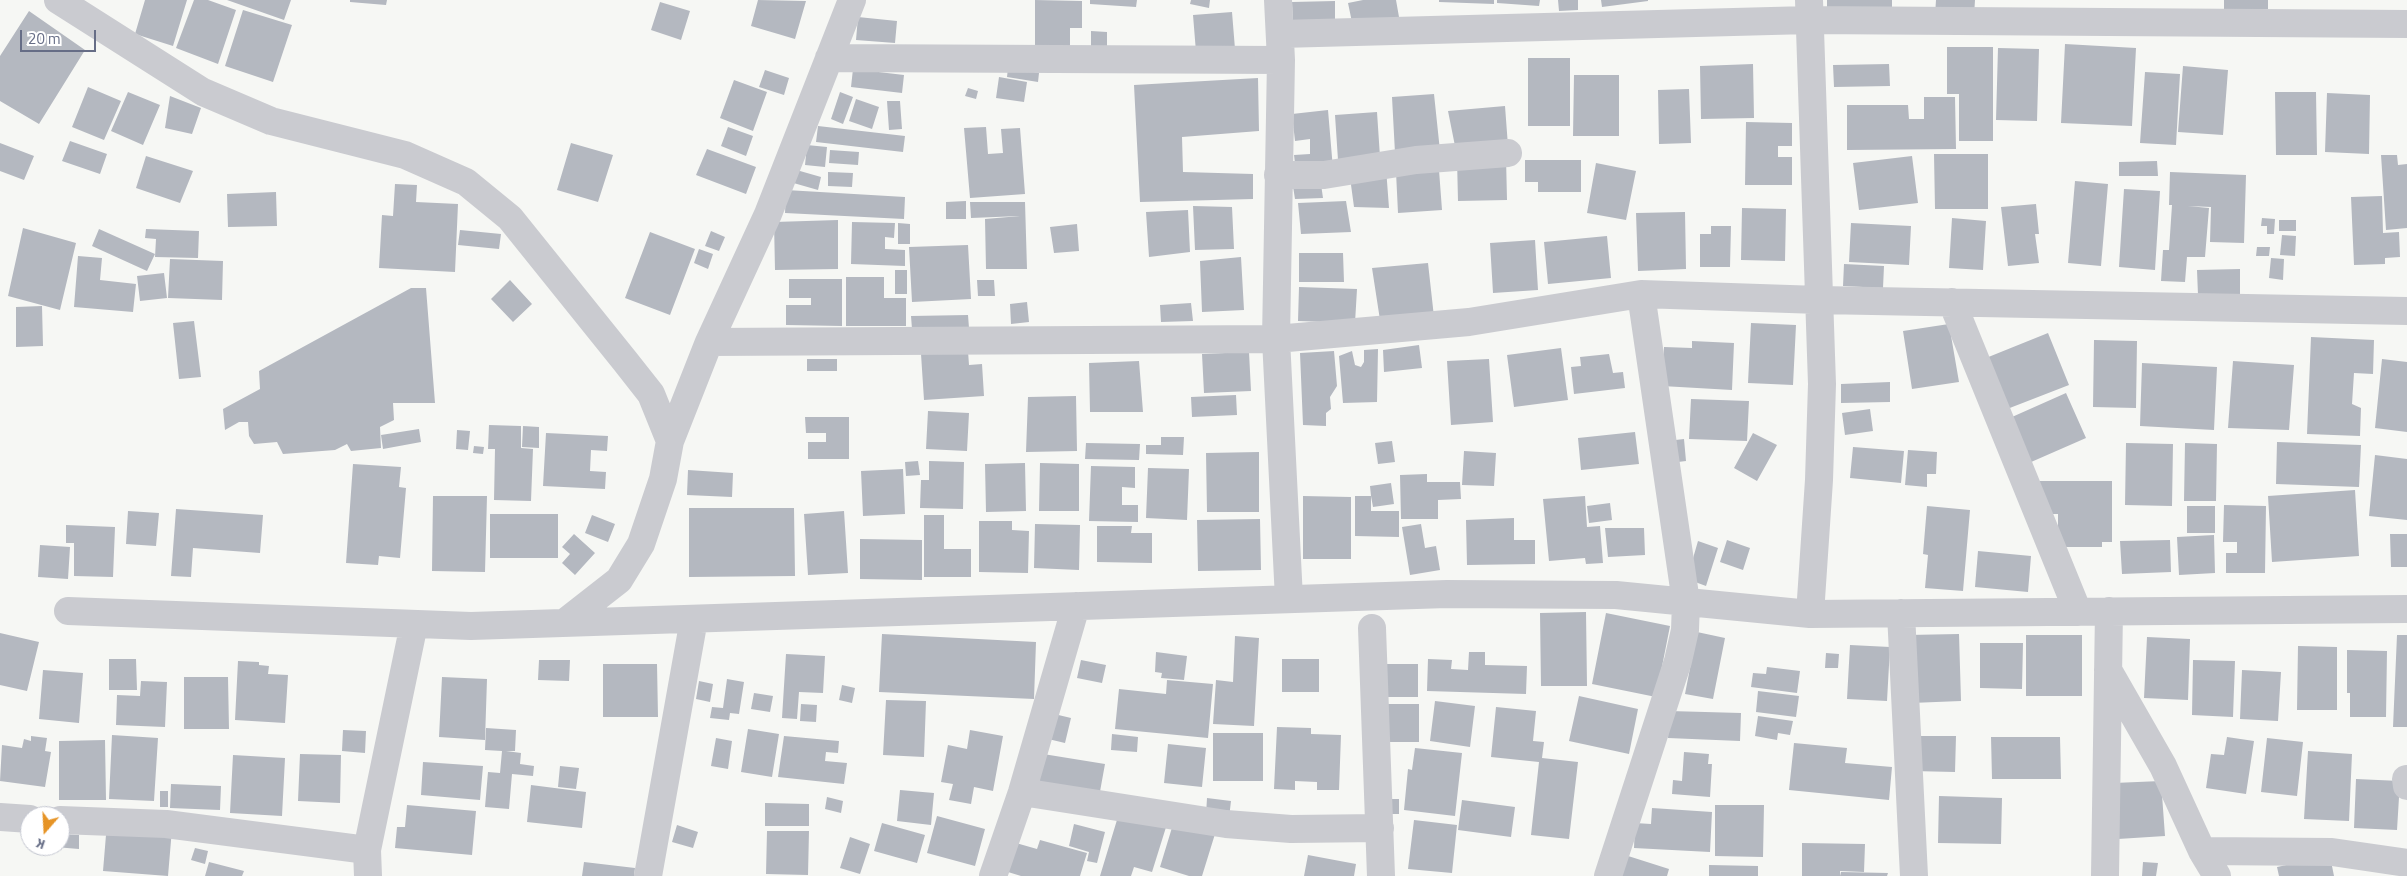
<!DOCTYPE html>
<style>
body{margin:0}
#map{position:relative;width:2407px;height:876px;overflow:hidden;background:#f6f7f4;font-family:"Titillium Web",sans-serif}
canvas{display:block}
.north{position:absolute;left:20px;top:806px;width:50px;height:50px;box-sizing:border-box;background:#fff;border:1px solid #c2c5cf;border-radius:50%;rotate:199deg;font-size:14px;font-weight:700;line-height:20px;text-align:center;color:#666d86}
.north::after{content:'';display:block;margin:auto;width:18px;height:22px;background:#e69426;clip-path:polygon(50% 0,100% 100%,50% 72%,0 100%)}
.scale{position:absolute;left:20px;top:30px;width:76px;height:22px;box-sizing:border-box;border:2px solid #666d86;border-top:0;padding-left:6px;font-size:15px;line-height:18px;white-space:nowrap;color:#666d86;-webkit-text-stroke:4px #fff;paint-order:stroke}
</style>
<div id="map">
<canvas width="2407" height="876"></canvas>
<div class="north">K</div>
<div class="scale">20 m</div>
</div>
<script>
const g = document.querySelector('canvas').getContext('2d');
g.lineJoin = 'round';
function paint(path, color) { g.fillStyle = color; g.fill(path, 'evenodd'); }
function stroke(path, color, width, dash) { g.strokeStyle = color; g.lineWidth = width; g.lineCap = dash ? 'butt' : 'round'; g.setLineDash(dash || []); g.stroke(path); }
const building = new Path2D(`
 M145,0H187L173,46L135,34Z
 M194,0H208L236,10L218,64L176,48Z
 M227,0H291L284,20Z
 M350,0H387L386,5L350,2Z
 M758,0L806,1L795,39L751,26Z
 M1035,0L1082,1V28H1070V50H1035Z
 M1090,0H1137L1136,7L1090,4Z
 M1191,0H1210L1209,8L1190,4Z
 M1363,0H1396L1399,17L1353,27L1348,3Z
 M1439,0H1494V4L1439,2Z
 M1497,0H1540L1539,6L1497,3Z
 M1558,0H1578V10L1559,11Z
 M1601,0H1648V1L1602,7Z
 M1827,0H1892V18L1827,17Z
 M1936,0H1975L1974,16L1935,15Z
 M2224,0H2268V9H2224Z
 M1335,1V25H1293L1292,2Z
 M660,2L690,11L681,40L651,30Z
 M243,10L292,25L273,82L225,66Z
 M29,11L85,50L39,124L0,101V56Z
 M1232,12L1235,49L1196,52L1193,15Z
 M858,17L897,21L895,43L856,40Z
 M1091,31L1107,32V51L1091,50Z
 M2065,44L2136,48L2132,126L2061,123Z
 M1947,47H1993V141H1959V94H1947Z
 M1998,48L2039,49L2037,121L1996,120Z
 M1528,58H1570V126H1528Z
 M1753,64L1754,118L1701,119L1700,66Z
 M1889,64L1890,86L1834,87L1833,65Z
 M2183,66L2228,70L2223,135L2178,132Z
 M1008,68L1039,73L1038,82L1007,77Z
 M853,69L904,75L902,93L851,87Z
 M765,70L789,78L784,95L759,87Z
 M2145,72L2180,74L2176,145L2140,143Z
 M1574,75H1619V136H1573Z
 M999,77L1027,82L1024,102L996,98Z
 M1258,78L1259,131L1182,137L1183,172L1253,174V199L1140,202L1134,85Z
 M734,80L767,92L753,131L720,118Z
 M88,87L121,101L104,140L72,127Z
 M968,88L978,91L976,99L965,96Z
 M1689,89L1691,143L1659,144L1658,90Z
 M128,92L160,105L143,145L111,131Z
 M840,92L853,97L843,124L831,119Z
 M2275,92H2316L2317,155H2276Z
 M2327,93L2370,95L2369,154L2325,152Z
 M1434,94L1440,151L1395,153L1392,97Z
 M170,96L201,108L192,134L165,128Z
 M1924,97H1955L1956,149L1847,150V105H1908L1909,119H1924Z
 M856,99L879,107L872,129L849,121Z
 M887,101H900L902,129L889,130Z
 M1505,106L1508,146L1456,151L1448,111Z
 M1328,110L1333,169L1296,172L1294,155L1310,154V139L1295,141L1292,114Z
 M1377,112L1380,157L1338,160L1335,115Z
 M1746,122L1792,123V146H1778V157H1792V185H1745Z
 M818,126L905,136L903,152L816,142Z
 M728,127L753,136L746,156L721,146Z
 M986,127L988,154L1003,153L1001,129L1020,128L1025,194L970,198L964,128Z
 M70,141L107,154L100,174L62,161Z
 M0,143L34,156L24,180L0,171Z
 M571,143L613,155L598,202L557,190Z
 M807,145L827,147L825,167L805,165Z
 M707,149L756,167L746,194L696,175Z
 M830,150L859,152L858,165L829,163Z
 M1934,154H1988V209H1935Z
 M2381,155H2397L2398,165L2407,164V228L2386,230Z
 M146,156L193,171L180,203L136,188Z
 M1912,156L1918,203L1859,210L1853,163Z
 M1506,157L1507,200L1458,201L1457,159Z
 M1525,160H1581V192H1538V182H1525Z
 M2157,161L2158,176H2119V162Z
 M1596,163L1636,171L1626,220L1587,213Z
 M1386,168L1389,208L1354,207L1349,170Z
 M793,169L821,177L818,190L790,182Z
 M1439,170L1442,210L1398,213L1396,172Z
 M828,172L853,173L852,187L828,186Z
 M2170,172L2246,175L2244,243L2210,242L2211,207L2188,206L2209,208L2205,257H2187L2185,282L2161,281L2163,250H2169L2172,205H2169Z
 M1320,177L1323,198L1295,199L1292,180Z
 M2075,181L2108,184L2101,266L2068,263Z
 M395,184L417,185L416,202L458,204L455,272L379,268L382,215L393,216Z
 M2124,189L2160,191L2155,270L2119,267Z
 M786,190L905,197L904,219L785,213Z
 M276,192L277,226L228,227L227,194Z
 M2382,196L2383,233L2399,232L2400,257L2385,258V264L2354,265L2351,197Z
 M966,201V219H946V202Z
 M1346,201L1351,232L1301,234L1298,203Z
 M970,202H1025L1027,269H986L985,219L1020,216L971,218Z
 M2036,204L2039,234H2035L2039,263L2008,266L2001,207Z
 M1193,206L1232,207L1234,249L1195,250Z
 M1742,208L1786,209L1785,261L1741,260Z
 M1188,210L1190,252L1149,257L1146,212Z
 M1685,212L1686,269L1638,271L1636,213Z
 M1952,218L1986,221L1983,270L1949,268Z
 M2262,218L2275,219L2274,234H2267V226H2261Z
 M838,220V269L775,270L774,222Z
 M2279,220H2296V231H2279Z
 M852,222L895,223L894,238L885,237V249L905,250V266L851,264Z
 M898,223L910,224V244H898Z
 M1851,223L1911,226L1909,265L1849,262Z
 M1077,224L1079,251L1054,253L1050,227Z
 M1711,226H1731L1730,267H1700V234H1711Z
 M23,228L76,243L60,310L8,296Z
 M99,229L155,254L147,271L92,246Z
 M146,229L199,231L198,258L155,257L156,239L145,238Z
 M460,230L501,234L499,249L458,245Z
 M711,231L725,237L719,251L705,246Z
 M650,232L695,249L670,315L625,298Z
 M2282,235L2296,236L2295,256L2280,255Z
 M1607,236L1611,278L1548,284L1544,242Z
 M1535,240L1538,290L1493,293L1490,243Z
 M968,245L971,299L912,302L909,247Z
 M2257,247H2270L2269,256H2256Z
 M699,249L713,254L708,269L694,263Z
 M1299,253H1343L1344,282H1299Z
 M78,256L102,258L100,280L136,284L133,312L74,307Z
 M1241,257L1244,310L1202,312L1200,261Z
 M2271,258L2284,259L2283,280L2269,278Z
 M170,259L223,261L222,300L168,298Z
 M1428,263L1434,317L1380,320L1372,268Z
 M1844,264L1884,266L1883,288L1843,286Z
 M2240,269V294L2198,295L2197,270Z
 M895,270H907V294H895Z
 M164,273L167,298L140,301L137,276Z
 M846,277H884V298H906V326H846Z
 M789,279H842V326L786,325V305H811V298H789Z
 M510,280L532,304L513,322L491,299Z
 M977,280H994L995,296H978Z
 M1299,287L1357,289L1355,323L1298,321Z
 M411,288H426L435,403H393L394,420L380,427L381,448L351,451L347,444L335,450L283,454L277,442L254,444L249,436L248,422H239L225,430L223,409L260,389L259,371Z
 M1027,302L1029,322L1011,324L1010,304Z
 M1191,303L1193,321L1161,322L1160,305Z
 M42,306L43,346L16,347V307Z
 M968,315L969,328L912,329L911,316Z
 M194,321L201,377L179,379L173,323Z
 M1751,323L1796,325L1793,385L1748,383Z
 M1949,324L1959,382L1912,389L1903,331Z
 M2048,333L2069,385L2002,411L1981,360Z
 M2311,337L2374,340L2373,374L2354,373L2352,404L2361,408L2360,436L2307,434Z
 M2094,340L2137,341L2136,408L2093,407Z
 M1692,341L1734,343L1732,390L1662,386L1664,347L1692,348Z
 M1419,345L1422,368L1384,372L1383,350Z
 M1561,348L1568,400L1514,407L1507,355Z
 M1378,349L1377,402L1343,403L1339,356L1352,351L1355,365L1361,367L1364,362V350Z
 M968,351L969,365L982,364L984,396L924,400L921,354Z
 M1334,351L1337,386L1330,397L1331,409L1326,413V426L1303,425L1300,353Z
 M1249,352L1251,391L1204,393L1202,354Z
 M1609,354L1613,373L1623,372L1625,388L1574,394L1571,367L1581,366L1580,357Z
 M807,359H837V371H807Z
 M1489,359L1493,422L1451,425L1447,361Z
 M2382,359L2407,362V432L2375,428Z
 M1139,361L1143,412H1090L1089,363Z
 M2233,361L2294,365L2289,430L2228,428Z
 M2142,363L2217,367L2214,430L2140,426Z
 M1890,382V402L1841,403V384Z
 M2066,393L2086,438L2022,466L2003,421Z
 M1236,395L1237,415L1192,417L1191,397Z
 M1076,396L1077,451L1026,452L1028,397Z
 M1691,399L1749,401L1747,441L1689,439Z
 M1870,409L1873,431L1845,435L1842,413Z
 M928,411L969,413L967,451L926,449Z
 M805,417H849V459H808V442H826V433H806Z
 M489,425L521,426V448L533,449L531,501L494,500L495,449H488Z
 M523,426L539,427V448L522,447Z
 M419,429L421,442L383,449L381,435Z
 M457,430L470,431L468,450L456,449Z
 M1635,432L1639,464L1581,470L1578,438Z
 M546,433L608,436L607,451L591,450L590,471L606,472L605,489L543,486Z
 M1753,433L1777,445L1757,481L1734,468Z
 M1161,437H1184L1183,455L1146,454V445H1161Z
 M1684,439L1686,461L1670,463L1667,441Z
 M1392,441L1395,462L1378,464L1375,443Z
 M2277,442L2361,445L2359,487L2276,484Z
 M1086,443L1140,444L1139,460L1085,459Z
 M2126,443L2173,444L2172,506L2125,505Z
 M2185,443L2217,444L2216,501H2184Z
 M474,446L484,447L483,454L473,453Z
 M1853,447L1904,451L1901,483L1850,478Z
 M1908,450L1937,452L1936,474H1927V487L1905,485Z
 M1464,451L1496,453L1494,486L1462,485Z
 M1259,452V512H1207L1206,453Z
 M2375,455L2407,459V520L2369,516Z
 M918,461L920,475L906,476L905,462Z
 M929,461L964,462L963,509L920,508L921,480H929Z
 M1025,463L1026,511L986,512L985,464Z
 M1040,463L1079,464V511H1039Z
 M353,464L401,467L399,487L406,488L400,558L379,556L378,565L346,563Z
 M1091,466L1135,467V488L1122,487V505H1138V522L1089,521Z
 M1148,468L1189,469L1187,520L1146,518Z
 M903,469L905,514L863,516L861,471Z
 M688,470L733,473L732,497L687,495Z
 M1427,474V482H1460L1461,499L1438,500V519H1401L1400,475Z
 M2039,481H2112V542H2102V547H2058V514H2039Z
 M1391,483L1394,504L1373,507L1371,496V511H1399V537L1355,536V496H1371L1370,486Z
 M2355,490L2359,556L2272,562L2268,496Z
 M433,496H487L485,572L432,571Z
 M1303,496L1351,497V559H1303Z
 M1585,496L1587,527L1600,526L1603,563L1586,564L1585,558L1549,561L1543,499Z
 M1610,503L1612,520L1589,523L1587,506Z
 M2224,505L2266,506L2265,573H2226V553H2237V542H2223Z
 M1927,506L1970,510L1963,591L1925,588L1928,555L1923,554Z
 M2187,506H2215V533H2187Z
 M689,508H794L795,576L689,577Z
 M176,509L263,515L260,553L193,548L191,577L171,576Z
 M128,511L159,513L156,546L126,544Z
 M844,511L848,573L808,575L804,514Z
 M490,514H558V558H490Z
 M592,515L615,524L608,542L585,533Z
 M924,515H944V549H971V577H924Z
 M1514,518V540H1535V564L1467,565L1466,520Z
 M1260,519L1261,570L1198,571L1197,520Z
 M979,521H1012V530L1029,531L1028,573L979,572Z
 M1035,524L1080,525L1079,570L1034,568Z
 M1421,524L1425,548L1436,546L1440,570L1410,575L1402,527Z
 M66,525L115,527L113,577L74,576V543H66Z
 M1097,526H1132L1131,533H1152V563L1097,562Z
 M1605,528H1644L1645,555L1608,557Z
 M574,534L595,553L575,575L562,563L570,554L562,547Z
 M2390,534H2407V567H2391Z
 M2214,535L2215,573L2179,575L2177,537Z
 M860,539L922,540V580L860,579Z
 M1727,540L1750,548L1743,570L1720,562Z
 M2170,540L2171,572L2122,574L2120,541Z
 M1698,541L1718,548L1706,586L1687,579Z
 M40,545L70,547L68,579L38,577Z
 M1978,551L2031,556L2028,592L1975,587Z
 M1586,612L1587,686H1541L1540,613Z
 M1606,613L1670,626L1656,697L1592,684Z
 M1697,632L1725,638L1713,699L1685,694Z
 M0,633L39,642L27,691L0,685Z
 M882,634L1036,642L1034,699L879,692Z
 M1959,634L1961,701L1911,703L1908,635Z
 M2026,635H2082V696H2026Z
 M2397,635H2407V727H2393Z
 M1235,636L1259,638L1254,726L1213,724L1216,680L1233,682Z
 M2147,637L2190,639L2188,700L2144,698Z
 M1980,643H2023L2022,689L1980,688Z
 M1850,645L1890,647L1887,701L1847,699Z
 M2298,646L2337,647V710H2297Z
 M2347,650L2387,651L2386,717H2350V693H2347Z
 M1156,652L1187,656L1184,680L1161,678L1162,673L1155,672Z
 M1469,652H1485V665L1527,666L1526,694L1427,691L1428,659L1452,660L1451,669L1468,670Z
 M1826,653L1839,654L1838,668H1825Z
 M786,654L825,656L823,693L799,692L797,719L782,718Z
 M109,659H136L137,690H109Z
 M1282,659H1319V692H1282Z
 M539,660H570L569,681L538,680Z
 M1081,660L1106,665L1102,683L1077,678Z
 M2193,660L2235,661L2233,717L2192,715Z
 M238,661L259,662V665L269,666L268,674L288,675L285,723L235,720Z
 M603,664H657L658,717H603Z
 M1380,664H1418V697H1380Z
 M1767,667L1800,671L1797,693L1751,687L1753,673L1766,674Z
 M43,670L83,673L79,723L39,719Z
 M2242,670L2281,672L2278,721L2240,719Z
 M184,677H228L229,729H184Z
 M442,677L487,679L485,740L439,737Z
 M727,679L744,682L739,714L730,713L729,720L710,718L712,707L723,708Z
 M1167,680L1213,684L1208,738L1115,729L1119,689L1166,694Z
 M141,681L167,682L165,727L116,725L117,695L140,696Z
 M699,681L713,684L710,702L696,699Z
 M842,685L855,688L852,703L839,700Z
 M1758,691L1799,696L1796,717L1756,712Z
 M754,693L773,696L770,712L751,709Z
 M1579,696L1638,709L1629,754L1569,741Z
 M886,700L926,701L924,757L883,755Z
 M1435,701L1475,706L1470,747L1430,741Z
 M801,704L817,705L816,722L800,721Z
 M1381,704H1419V742H1381Z
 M1496,707L1536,711L1533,741L1544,742L1542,758L1578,762L1569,839L1531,835L1539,762L1491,757Z
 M1669,711L1741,713L1740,741L1668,738Z
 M1050,713L1071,718L1065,743L1044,738Z
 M1758,716L1793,721L1790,735L1778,733L1777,740L1755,736Z
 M1277,727L1311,728V734L1341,735L1339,790H1317V782L1295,781V790L1274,789Z
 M486,728L516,730L515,751H506L521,753L520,764L534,766L533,776L512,774L509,809L485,807L488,772L500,773L502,751L485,750Z
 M748,729L779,734L772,777L741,772Z
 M343,730L366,731L365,753L342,751Z
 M970,730L1003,736L993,791L974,787L971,804L949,800L953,784L941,782L948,745L967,749Z
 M1213,733H1263V781H1213Z
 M1112,734L1138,737L1137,752L1111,750Z
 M112,735L158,738L154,801L109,799Z
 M31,736L47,738L45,751L51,752L45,787L0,781L2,745L22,748L24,739L31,741Z
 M784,736L839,741L838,753L826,752L825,761L847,763L844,784L778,777Z
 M1912,736H1956L1955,772L1912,771Z
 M1991,737H2060L2061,779H1992Z
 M2227,737L2254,741L2246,794L2206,788L2211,754L2224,755Z
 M716,738L732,741L728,769L711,766Z
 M2267,738L2303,742L2297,796L2261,792Z
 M105,740L106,800H59V741Z
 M1794,743L1847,748L1845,763L1892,767L1889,800L1789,790Z
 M1168,744L1206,748L1202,787L1164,783Z
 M1415,748L1462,753L1455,816L1404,810L1408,769L1412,770Z
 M2308,751L2352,754L2349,821L2304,819Z
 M1684,752L1709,754L1708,764H1712L1710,797L1672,794L1673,780L1682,781Z
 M1037,753L1105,764L1099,797L1032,786Z
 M300,754L341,755L340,803L298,801Z
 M233,755L285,758L282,816L230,813Z
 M423,762L483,766L480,800L421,795Z
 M560,766L579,768L576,789L558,787Z
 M2356,779L2400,781L2397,830L2354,828Z
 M2161,781L2165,836L2118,839L2114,783Z
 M171,784L221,786L220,810L170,808Z
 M531,785L586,792L582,828L527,822Z
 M900,790L934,793L931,825L897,821Z
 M160,791H168V807H160Z
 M1939,796L2002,798L2001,844L1938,843Z
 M827,797L843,801L841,813L825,809Z
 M1207,798L1231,801L1229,818L1206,815Z
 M1383,799H1399V814H1383Z
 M1462,800L1515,807L1511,837L1458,830Z
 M765,803L809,804V826H765Z
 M407,805L476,811L472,855L395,848L397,827H405Z
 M1715,805H1764L1763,857L1715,856Z
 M1652,808L1712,812L1710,852L1634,848L1635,823L1651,824Z
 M1120,810L1167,824L1152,872L1134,867L1131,876H1100Z
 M937,816L985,829L975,866L927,853Z
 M1414,820L1457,825L1452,873L1408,869Z
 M1174,821L1215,834L1202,876H1189L1160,867Z
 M107,823L172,829L168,876L103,871Z
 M882,823L925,835L917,863L874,851Z
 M1074,824L1105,832L1097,863L1087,861L1089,852L1069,846Z
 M677,825L698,832L693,848L672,842Z
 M767,831H809L808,875L766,874Z
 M60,834L79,835V849L55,847L60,846Z
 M850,837L870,844L860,874L840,868Z
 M1040,840L1087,853L1080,876H1021L1008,872L1016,843L1037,849Z
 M1802,843L1865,844L1864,872L1840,871V876H1802Z
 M195,848L208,851L205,864L191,860Z
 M1308,855L1356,864L1354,876H1304Z
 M1625,855L1669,869L1667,876H1619Z
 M2330,856L2334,876H2279L2277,867Z
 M209,862L244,871L242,876H205Z
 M584,862L635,868L634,876H582Z
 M2143,862L2158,863L2156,876H2142Z
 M1709,865L1758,866V876H1709Z
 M1841,872L1888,873L1887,876H1840Z`);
const minor = new Path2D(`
 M58,0L203,92L271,121L405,155L466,182L510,218L625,361L651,394L670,441
 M1278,0L1281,60L1276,339L1289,599
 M1809,0L1822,384L1819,480L1810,614
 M1280,34L1809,20L2407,24
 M829,58L1281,60
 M1278,175H1324L1416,160L1508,153
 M1952,302L2078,612
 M709,342L1276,339L1469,322L1641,294L1819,300L2407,311
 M68,611L471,626L1447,594L1616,595L1810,614L2407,609
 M1901,613L1914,876
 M564,623L619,580L641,544L663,479L670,441L709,342L768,214L852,0
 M1372,628L1381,876
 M2108,670L2163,766L2202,851L2217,876
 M2406,779L2407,786
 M1022,792L1226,824L1291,829L1380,828
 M0,817L30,819
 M60,820L166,824L367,850
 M2202,851L2332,852L2407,863
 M368,876L367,850L414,624
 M648,876L694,619
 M993,876L1022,792L1076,606
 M1608,876L1678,661L1685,630L1686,602L1641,294
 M2105,876L2109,611`);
paint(building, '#b4b8c0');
stroke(minor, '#cacbd0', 28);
</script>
